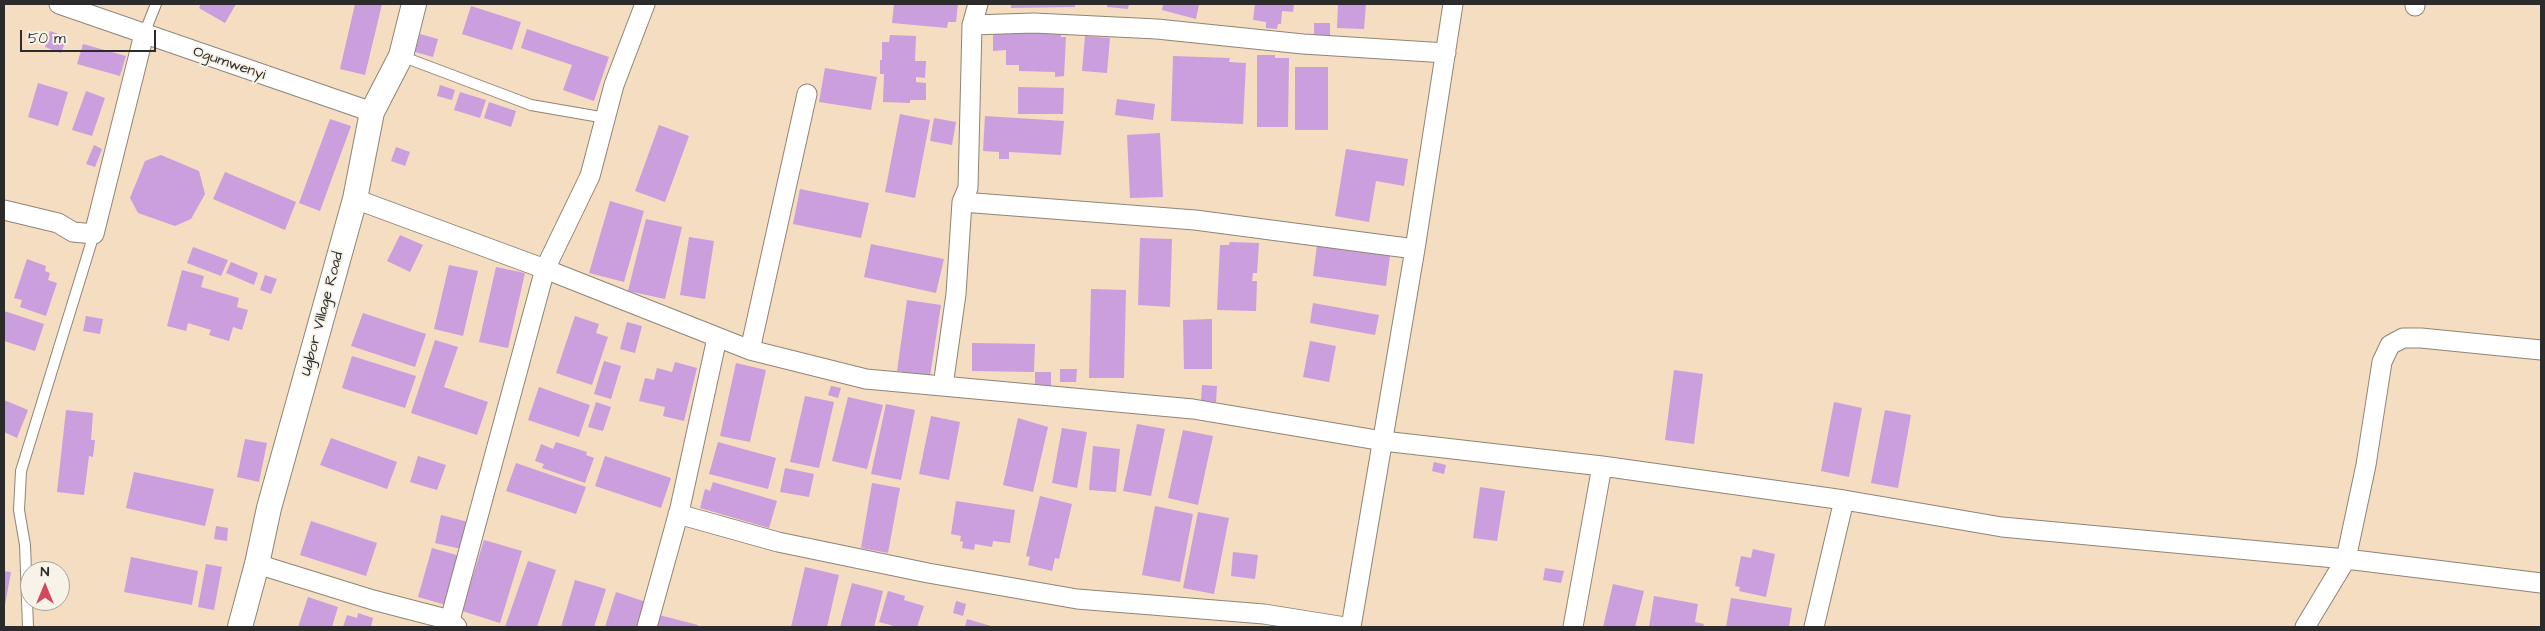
<!DOCTYPE html>
<style>
body{margin:0}
#map{position:relative;width:2545px;height:631px;overflow:hidden;background:#f4ddc1;font-family:"Architects Daughter",sans-serif}
canvas{display:block}
.frame{position:absolute;inset:0;border:5px solid #2b2b2b;pointer-events:none}
.north{position:absolute;left:20px;top:561px;width:50px;height:50px;box-sizing:border-box;background:#f7f3e8;border:1px solid #a5a39c;border-radius:50%;rotate:0deg;font-size:14px;font-weight:700;line-height:20px;text-align:center;color:#2b2b2b}
.north::after{content:'';display:block;margin:auto;width:18px;height:22px;background:#d1495b;clip-path:polygon(50% 0,100% 100%,50% 72%,0 100%)}
.scale{position:absolute;left:20px;top:30px;width:136px;height:22px;box-sizing:border-box;border:2px solid #2b2b2b;border-top:0;padding-left:6px;font-size:15px;line-height:18px;white-space:nowrap;color:#2b2b2b;-webkit-text-stroke:4px #f7f3e8;paint-order:stroke}
</style>
<div id="map">
<canvas width="2545" height="631"></canvas>
<div class="frame"></div>
<div class="north">N</div>
<div class="scale">50 m</div>
</div>
<script>
const g = document.querySelector('canvas').getContext('2d');
g.lineJoin = 'round';
function paint(path, color) { g.fillStyle = color; g.fill(path, 'evenodd'); }
function stroke(path, color, width, dash) { g.strokeStyle = color; g.lineWidth = width; g.lineCap = dash ? 'butt' : 'round'; g.setLineDash(dash || []); g.stroke(path); }
function write(font, color, halo, rows, align = 'center') {
  g.font = font + ' "Architects Daughter",sans-serif'; g.lineWidth = 4; g.setLineDash([]); g.textBaseline = 'middle'; g.strokeStyle = halo; g.fillStyle = color; for (const [text, x, y, turn = 0] of rows) {
    g.save(); g.translate(x, y); g.rotate((+turn || 0) * Math.PI / 180); g.textAlign = isNaN(turn) ? turn : align; if (halo) g.strokeText(text, 0, 0); g.fillText(text, 0, 0); g.restore();
  }
}
const building = new Path2D(`
 M201,4H236L225,23L199,8Z
 M355,4H382L365,75L340,69Z
 M894,4H958L956,22H948L947,28L892,23Z
 M1011,4H1075V7L1011,8Z
 M1107,4H1129L1128,9L1107,7Z
 M1163,4H1199L1196,19L1162,10Z
 M1255,4H1294L1293,12L1282,11L1281,24H1278L1277,29L1266,28V22L1253,20Z
 M1338,4H1366L1364,29L1337,28Z
 M471,6L521,22L512,50L462,34Z
 M1314,23H1330V38H1314Z
 M527,29L609,57L594,101L563,90L572,65L521,48Z
 M1061,30V37H1066L1064,76L1055,77V72L1019,71V65H1006V50L993,51V32Z
 M50,31L67,37L61,53L45,47Z
 M420,34L438,39L433,57L415,52Z
 M890,35L916,36L915,61H926L925,78L916,77V82L926,83V100H910V103L883,102L884,74H880V60H882V42H889Z
 M1085,36L1110,38L1107,73L1082,71Z
 M83,44L126,56L120,76L77,64Z
 M1257,55H1275V58H1289L1288,127H1257Z
 M1173,56L1230,58L1229,62L1246,63L1243,124L1171,121Z
 M1295,67H1328V130H1295Z
 M825,68L877,77L871,110L819,102Z
 M38,83L68,92L58,126L28,117Z
 M440,85L455,90L452,100L437,96Z
 M1018,87L1064,88L1063,114H1018Z
 M86,91L105,98L92,136L72,130Z
 M460,92L486,100L480,118L454,110Z
 M1117,99L1155,104L1153,120L1115,115Z
 M489,102L516,111L511,127L484,118Z
 M900,114L930,120L915,198L885,192Z
 M985,116L1064,121L1061,155L1009,152V159H999V152L983,151Z
 M934,118L956,122L952,145L930,141Z
 M330,119L351,126L320,211L299,203Z
 M659,125L689,136L665,202L635,191Z
 M1160,133L1163,197L1130,198L1127,135Z
 M94,145L102,149L95,167L86,164Z
 M396,147L410,152L405,166L391,161Z
 M1346,149L1408,159L1404,186L1376,181L1369,222L1335,216Z
 M161,155L199,171L205,194L191,219L175,226L138,213L130,198L145,161Z
 M225,172L296,202L285,230L213,199Z
 M800,189L869,203L861,238L793,224Z
 M610,201L644,211L624,282L589,273Z
 M646,219L682,227L665,299L628,291Z
 M400,235L423,245L410,272L387,261Z
 M689,237L714,241L705,299L680,295Z
 M1140,238L1172,239L1170,307L1138,305Z
 M1230,242L1259,243L1257,273H1253L1252,281H1257L1256,311L1217,310L1220,245H1229Z
 M871,244L944,259L936,293L864,277Z
 M1317,245L1390,256L1386,286L1313,276Z
 M193,247L228,260L221,276L187,263Z
 M27,259L46,266L45,271L50,273L48,280L57,283L46,316L20,307L22,300L14,298Z
 M231,262L258,273L254,285L226,273Z
 M449,265L478,271L463,336L434,329Z
 M496,267L525,273L508,348L479,342Z
 M182,270L204,276L201,287L239,298L237,307L248,310L242,330L233,327L229,341L209,335L211,330L188,323L186,331L167,326Z
 M265,275L277,279L271,294L260,290Z
 M1091,289L1126,290L1124,378H1089Z
 M907,300L941,305L930,376L897,371Z
 M1313,303L1379,315L1375,335L1310,323Z
 M4,311L44,324L35,351L4,341Z
 M363,313L426,334L415,367L351,346Z
 M86,316L103,319L100,334L83,331Z
 M575,316L599,324L596,333L608,337L592,385L556,373Z
 M1212,319V369H1184L1183,320Z
 M627,322L642,326L635,353L620,349Z
 M435,340L458,347L444,387L488,402L477,435L411,413Z
 M1310,341L1336,346L1329,382L1303,377Z
 M972,343L1035,344L1034,372L972,371Z
 M352,356L416,376L405,408L342,388Z
 M604,361L621,366L611,399L594,394Z
 M675,362L697,368L684,421L663,416L665,407L639,401L645,378L654,380L657,368L672,372Z
 M736,363L766,370L750,442L720,436Z
 M1060,369H1077L1076,382H1060Z
 M1674,370L1703,374L1694,444L1665,440Z
 M1035,372H1051V386L1035,385Z
 M1202,385L1217,386L1216,402L1201,401Z
 M831,386L841,388L838,398L828,395Z
 M539,387L590,405L579,437L528,420Z
 M805,396L834,402L819,468L790,462Z
 M848,397L883,405L867,469L832,461Z
 M4,400L28,410L17,438L4,432Z
 M596,402L611,407L603,431L588,427Z
 M1834,402L1862,408L1849,477L1821,471Z
 M886,404L915,410L901,480L871,474Z
 M66,410L93,413L91,440H95L93,457L89,456L84,495L57,492Z
 M1885,410L1911,415L1898,488L1871,483Z
 M931,416L960,422L949,480L919,474Z
 M1018,418L1048,427L1033,492L1003,485Z
 M1137,424L1165,429L1151,496L1123,491Z
 M1062,428L1087,432L1077,488L1052,483Z
 M1183,430L1213,436L1198,505L1168,498Z
 M331,438L397,462L387,489L320,465Z
 M245,439L267,443L259,482L237,477Z
 M556,442L587,452L586,455L594,458L585,483L542,468L544,464L535,461L541,444L553,449Z
 M718,442L776,458L768,489L709,474Z
 M1093,446L1120,449L1116,492L1089,490Z
 M418,456L446,465L437,490L410,482Z
 M605,456L671,478L661,508L595,486Z
 M1434,462L1446,465L1444,474L1432,471Z
 M516,463L586,487L576,514L506,491Z
 M785,468L814,474L809,497L780,492Z
 M134,472L214,489L205,526L126,508Z
 M713,482L777,501L769,528L700,508L705,489L710,491Z
 M872,483L900,488L888,553L861,548Z
 M1480,487L1505,491L1497,541L1473,538Z
 M1040,496L1072,504L1059,559L1055,558L1052,571L1028,565L1030,557L1026,556Z
 M956,501L1015,510L1010,543L993,541L992,547L975,544L974,550L962,548L963,542L960,541L961,536L951,534Z
 M1155,506L1193,514L1180,582L1142,575Z
 M1198,512L1229,518L1214,594L1183,588Z
 M441,515L468,522L461,549L435,543Z
 M311,521L377,543L366,576L300,555Z
 M216,526L228,528L227,541L214,539Z
 M484,540L522,551L500,623L462,611Z
 M432,548L460,556L446,605L418,597Z
 M1753,549L1775,554L1766,597L1739,591L1740,587L1735,586L1741,556L1751,558Z
 M1233,552L1258,555L1255,579L1231,576Z
 M131,557L198,571L192,605L124,592Z
 M528,561L556,570L537,627H505Z
 M206,564L222,567L214,610L198,607Z
 M805,567L839,575L827,627H791Z
 M1545,568L1564,571L1561,583L1543,580Z
 M4,571L11,572L5,605H4Z
 M575,580L606,589L594,627H561Z
 M852,583L883,591L874,627H840Z
 M1613,584L1644,591L1635,627H1603Z
 M888,591L905,596L904,600L924,606L917,627H898L879,622Z
 M616,592L646,602L638,627H605Z
 M1654,596L1698,604L1695,622L1704,624L1703,627H1649Z
 M308,597L338,607L332,627H298Z
 M1731,598L1792,608L1789,627H1726Z
 M956,601L966,604L963,616L953,613Z
 M358,613L373,618L371,627H343L347,615L357,618Z
 M659,615L698,625L697,627H656Z
 M967,619L991,626V627H965Z`);
const service = new Path2D(`
 M144,34L156,4
 M401,56L531,105L606,118
 M28,627L25,545L19,510L21,471L94,234`);
const minor = new Path2D(`
 M59,4L372,112
 M2415,6V4
 M972,25L1034,23L1157,29L1303,44L1446,53
 M355,199L545,269L750,350L866,379L1193,409L1383,441L1602,466L1844,500L2002,527L2346,559L2541,583
 M962,202L1195,220L1415,249
 M4,210L58,223L73,232L94,234L144,34
 M750,350L807,94
 M943,386L956,294L962,202L968,188L972,25L978,4
 M678,514L778,542L928,573L1077,599L1264,614L1345,627
 M257,564L373,600L450,620L457,627
 M450,620L545,269L590,176L614,85L645,4
 M647,627L680,508L717,338
 M1351,627L1415,249L1453,4
 M1573,627L1602,466
 M1814,627L1844,500
 M2305,627L2346,559L2366,465L2382,362L2390,345L2403,338H2421L2541,350`);
const tertiary = new Path2D(`
 M240,627L257,564L269,508L355,199L372,112L401,56L414,4`);
const streetNames = [
 ["Ogumwenyi",229,64,19],
 ["Ugbor Village Road",323,314,-75]
];
paint(building, '#cb9ede');
stroke(service, '#908476', 12);
stroke(minor, '#908476', 21);
stroke(tertiary, '#908476', 26);
stroke(service, '#fff', 10);
stroke(minor, '#fff', 19);
stroke(tertiary, '#fff', 24);
write('15px', '#2b2b2b', '#f7f3e8', streetNames);
</script>
